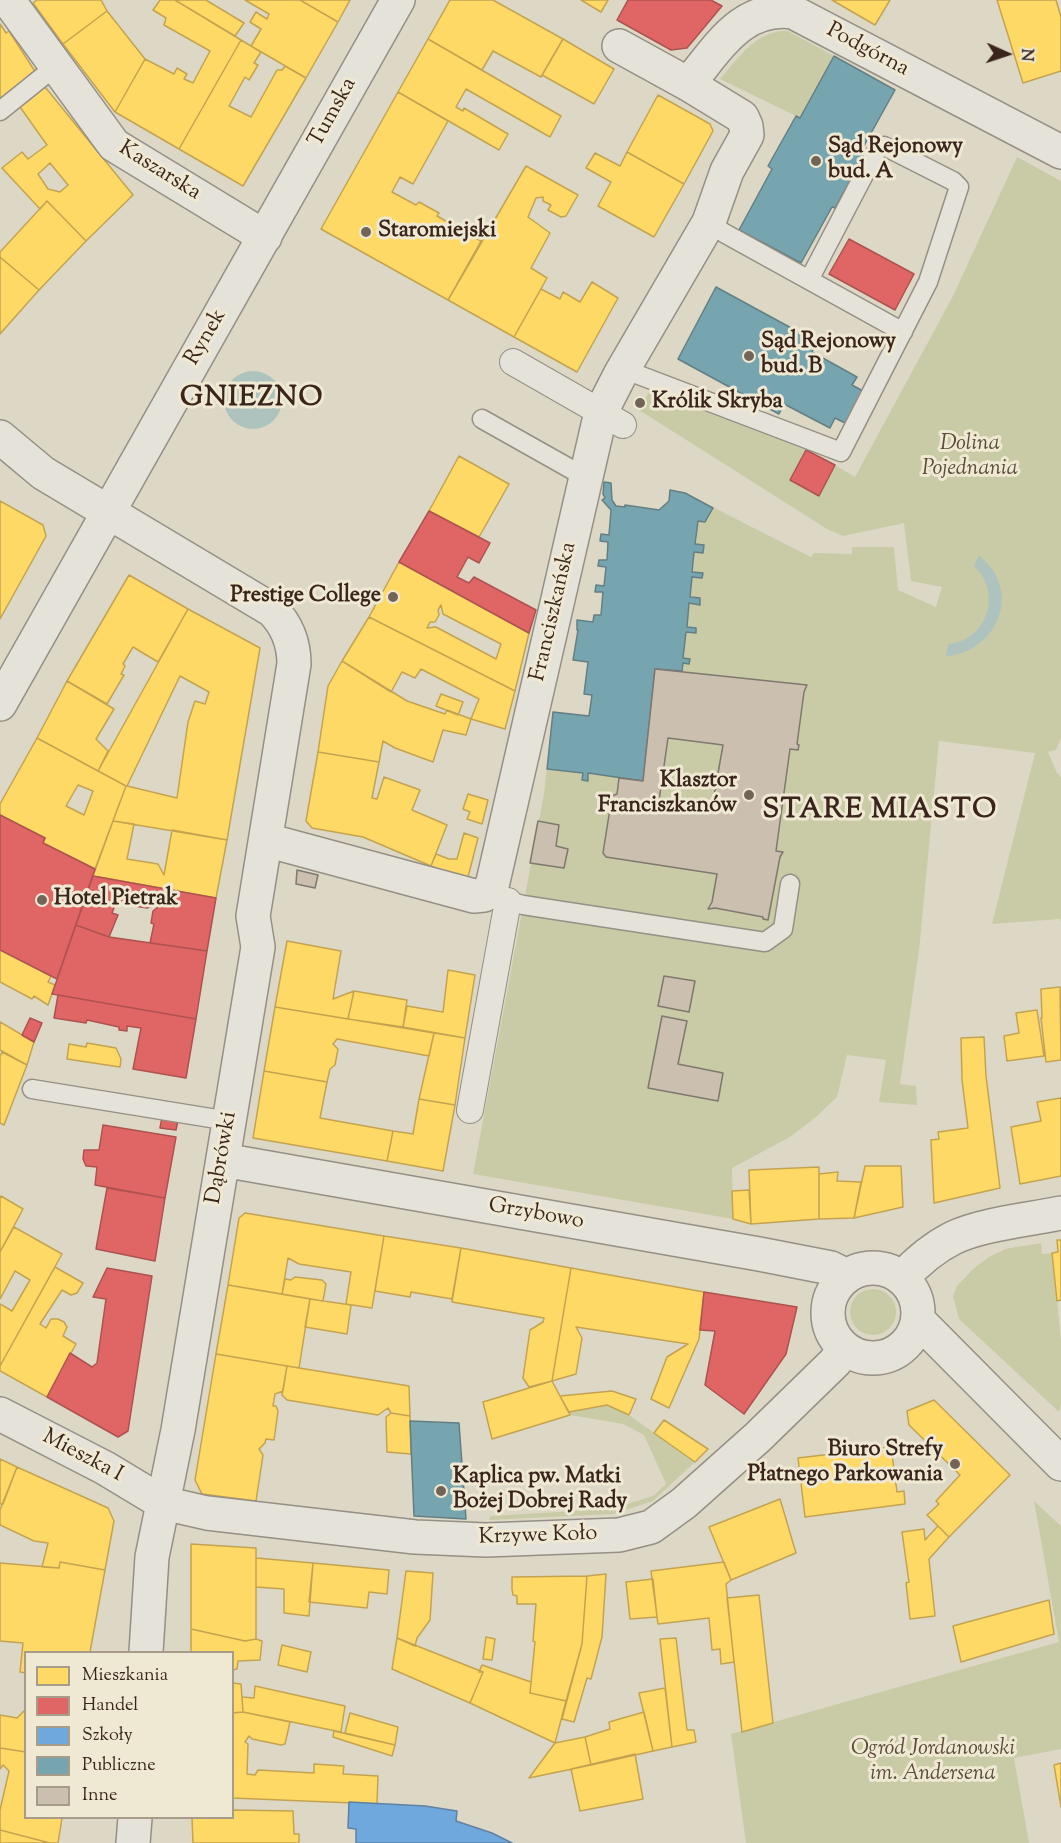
<!DOCTYPE html>
<meta charset="utf-8">
<style>
body{margin:0}
#map{position:relative;width:1061px;height:1843px;overflow:hidden;background:#ddd8c6;font-family:"Sorts Mill Goudy",serif}
canvas{display:block}
.legend{position:absolute;left:24px;top:1651px;width:210px;height:168px;box-sizing:border-box;background:#efe9d3;border:2px solid #a79b8a;margin:0;padding:8px 10px;list-style:none;font-size:18px;color:#3a251c}
.legend li{display:flex;align-items:center;gap:12px;height:30px}
.legend b{width:30px;border:2px solid #a79b8a}
.north{position:absolute;left:977px;top:24px;width:60px;height:60px;-webkit-text-stroke:4px #efe9d3;paint-order:stroke;rotate:93deg;font-size:16px;font-weight:700;line-height:24px;text-align:center;color:#3a251c}
.north::after{content:'';display:block;margin:auto;width:21px;height:27px;background:#3a251c;clip-path:polygon(50% 0,100% 100%,50% 72%,0 100%)}
</style>
<div id="map">
<canvas width="1061" height="1843"></canvas>
<ul class="legend">
<li><b style="height:16px;background:#ffd966"></b>Mieszkania</li>
<li><b style="height:16px;background:#e06666"></b>Handel</li>
<li><b style="height:16px;background:#6fa8dc"></b>Szkoły</li>
<li><b style="height:16px;background:#76a5af"></b>Publiczne</li>
<li><b style="height:16px;background:#cbbfb0"></b>Inne</li>
</ul>
<div class="north">N</div>
</div>
<script>
const g = document.querySelector('canvas').getContext('2d');
g.lineJoin = 'round';
function paint(path, color) { g.fillStyle = color; g.fill(path, 'evenodd'); }
function stroke(path, color, width, dash) { g.strokeStyle = color; g.lineWidth = width; g.lineCap = dash ? 'butt' : 'round'; g.setLineDash(dash || []); g.stroke(path); }
function write(font, color, halo, rows, align = 'center') {
  g.font = font + ' "Sorts Mill Goudy",serif'; g.lineWidth = 6; g.setLineDash([]); g.textBaseline = 'middle'; g.strokeStyle = halo; g.fillStyle = color; for (const [text, x, y, turn = 0] of rows) {
    g.save(); g.translate(x, y); g.rotate((+turn || 0) * Math.PI / 180); g.textAlign = isNaN(turn) ? turn : align; if (halo) g.strokeText(text, 0, 0); g.fillText(text, 0, 0); g.restore();
  }
}
const green = new Path2D(`
 M788,31L834,56L800,118L720,79C738,58 757,29 788,31Z
 M1017,157L1061,181V738L1056,750L1048,752L1057,773L1061,777V922L1060,919L992,924L1035,753L939,741L919,951L900,1084L916,1086L917,1105L879,1102L886,1060L847,1055L837,1097L816,1117L790,1137L732,1168L733,1219L473,1174L544,794L553,712L589,716L592,695L584,694L588,662L573,660L578,630L577,620L592,622L594,615H601L603,593L595,592L596,585H604L606,567L598,566L599,560H607L608,542L600,541L601,534H609L611,511L602,500L605,498L604,482L611,483L612,500L617,506L624,507L625,505L659,510L669,501L670,490L685,493L811,557L814,553L852,554V547H894L898,590L936,607L942,587L911,581L904,523L843,536L827,529L639,410L650,390L806,450L790,480L819,495L835,465L855,477L953,296Z
 M1041,1243L1042,1254L1052,1253L1061,1340V1404L1059,1412L959,1319L953,1296L957,1286L973,1269L989,1257L1005,1249Z
 M850 1312a23 23 0 1 1 46 0a23 23 0 1 1-46 0Z
 M607,1405L629,1415L695,1462L653,1501L613,1514L489,1520L490,1516L611,1509L653,1496L666,1484L644,1435L623,1424L570,1415L569,1412Z
 M1034,1501L1061,1526V1749L1014,1758L1029,1843H746L731,1734L1059,1642Z`);
const water = new Path2D(`
 M224 400a29 29 0 1 1 58 0a29 29 0 1 1-58 0Z
 M979,555C984,560 990,566 994,572C1017,610 986,654 946,656L948,644C987,641 1003,593 974,566Z`);
const homes = new Path2D(`
 M37,0H101L107,11L63,44L33,3Z
 M160,0H175L241,40L179,149L115,112L145,59L174,74L177,68L187,74L184,79L193,83L210,51L164,25L166,18L153,10Z
 M175,0H206L244,23L235,36Z
 M245,0H300L338,22L306,78L251,46L261,29L250,22L256,12L267,19L269,14Z
 M300,0H350L338,22Z
 M450,0H493L563,39L541,77L493,51L482,70L428,39Z
 M581,0H608L601,12Z
 M832,0H890L875,25Z
 M997,0H1056L1061,17V71L1023,83Z
 M107,11L145,59L115,112L63,44Z
 M0,24L6,33L9,31L36,73L0,99Z
 M428,39L561,116L550,137L466,89L456,107L463,111L464,108L508,134L499,150L398,92Z
 M563,39L614,69L594,104L542,75Z
 M241,40L261,52L254,63L258,65L249,80L245,77L229,106L251,117L277,70H282L285,66L306,78L243,186L179,149Z
 M45,87L133,195L86,241L47,201L40,209L2,168L22,152L28,159L47,145L20,107ZM50,163L68,185L60,192L48,189L38,174Z
 M398,92L448,121L413,184L400,177L392,192L416,205L419,202L439,213L437,216L481,241L448,300L321,229Z
 M658,95L710,124L713,131L684,184L627,152Z
 M627,152L684,184L654,237L598,206L611,182L586,168L595,153L620,166Z
 M526,166L578,195L566,216L561,217L548,210L551,205L543,201V197L536,198L528,217L550,233L531,268L547,278L514,337L448,300Z
 M47,201L86,241L39,290L0,257V252Z
 M0,257L39,290L0,334Z
 M592,282L618,298L577,372L514,337L541,289L560,299L563,292L580,302Z
 M459,456L509,484L479,537L429,511Z
 M0,501L43,525L46,536L0,619Z
 M399,562L529,633L515,691L369,617ZM441,605L443,614L501,644L496,659L436,627L427,628L430,622H435L439,615L438,610Z
 M129,575L188,609L158,662L133,647L123,664L125,666L121,674L124,675L107,704L67,681Z
 M188,609L260,648L227,840L113,821L126,786L98,771ZM180,676L209,692L205,704L195,701L188,722L177,798L127,786Z
 M369,617L515,691L505,729L471,719L479,699L421,669L415,678L402,672L391,692L342,661Z
 M342,661L407,701L445,714L447,710L471,719L466,735L443,730L433,762L395,748L383,741L379,762L318,752L328,686Z
 M67,681L114,709L96,739L108,751L98,771L37,738Z
 M441,694L463,702L458,715L436,706Z
 M37,738L126,786L95,869L43,843L45,838L0,815V804ZM78,785L93,791L84,815L66,806Z
 M318,752L379,762L372,798L377,799L384,777L420,790L412,810L447,825L431,866L363,837L312,828L306,821Z
 M468,794L488,800L482,824L467,819L470,812L463,809Z
 M113,821L134,824L127,859L158,864L164,875L172,830L227,840L216,898L93,876Z
 M464,833L478,838L467,881L431,866L436,854L449,859H457Z
 M287,941L341,951L333,999L354,991L348,1019L275,1007Z
 M0,950L51,976L48,982L55,985L48,1005L34,996L32,999L0,982Z
 M448,970L475,975L465,1038L403,1027L407,1006L443,1012Z
 M1060,987L1061,1060L1046,1062L1041,1018H1042L1041,989Z
 M354,991L407,1000L403,1027L348,1019Z
 M275,1007L434,1033L429,1056L337,1039L333,1044L338,1049L335,1065L330,1069L327,1082L264,1071Z
 M1037,1010L1044,1056L1007,1061L1004,1036L1019,1033L1016,1013Z
 M0,1022L34,1042L27,1065L0,1050Z
 M434,1033L465,1038L455,1105L419,1099Z
 M984,1037L986,1076L1000,1188L934,1203L931,1140L939,1139L938,1132L968,1128L962,1080L961,1038Z
 M87,1043L116,1048L121,1059L120,1067L67,1059L69,1044L86,1047Z
 M2,1052L27,1065L4,1125L0,1123V1057Z
 M264,1071L327,1082L320,1118L393,1131L387,1161L253,1138Z
 M1061,1098V1176L1020,1184L1011,1127L1041,1121L1037,1102Z
 M419,1099L455,1105L443,1171L387,1161L393,1131L413,1134Z
 M865,1166H901L903,1207L854,1218Z
 M819,1167V1219L751,1224L749,1170Z
 M838,1172L837,1181L861,1182L854,1218L819,1219V1174Z
 M749,1190L751,1224L733,1219L732,1191Z
 M1,1196L23,1209L0,1252V1198Z
 M245,1213L384,1236L372,1308L346,1304L351,1272L299,1264L288,1258L282,1294L228,1285L239,1218Z
 M14,1227L62,1254L0,1366V1304L12,1311L30,1280L15,1271L0,1299V1252Z
 M384,1236L461,1248L452,1299L411,1292L410,1297L375,1291Z
 M1057,1240H1061V1300L1057,1301L1052,1253L1058,1252Z
 M461,1248L571,1268L552,1381L529,1387L523,1378L530,1330L543,1322L544,1318L452,1302Z
 M55,1267L83,1283L77,1293L71,1295L62,1290L40,1324L46,1328L51,1319H58L64,1322L67,1327L63,1336L76,1344L47,1397L0,1371V1366Z
 M571,1268L704,1292L699,1339L669,1408L651,1399L667,1357L688,1344L576,1327L582,1338L576,1374L552,1381Z
 M295,1277L322,1280L326,1284L323,1301L282,1294L285,1279L291,1280Z
 M228,1285L310,1299L299,1368L216,1354Z
 M310,1299L351,1305L347,1334L305,1327Z
 M216,1354L287,1366L283,1391L275,1394L273,1406H276L278,1411L274,1440L266,1439L265,1443L259,1449L263,1455L256,1501L202,1494L195,1480Z
 M287,1366L409,1386L410,1416L391,1413L388,1408L378,1415L287,1400L282,1395Z
 M552,1381L570,1415L492,1439L483,1402Z
 M612,1391L636,1399L629,1415L607,1405L569,1412L560,1396Z
 M934,1400L1010,1475L949,1537L927,1515L939,1504L936,1501L960,1475L909,1425L907,1411Z
 M391,1413L410,1416L411,1454L387,1452L386,1417Z
 M664,1420L708,1449L695,1462L654,1433Z
 M891,1447L897,1492L904,1491L905,1504L805,1517L798,1458Z
 M0,1459L17,1467L3,1504H0Z
 M17,1467L108,1508L114,1521L105,1570L60,1562L59,1568L42,1567L48,1543L34,1541L0,1525V1510Z
 M780,1499L796,1553L731,1580L709,1527Z
 M938,1526L949,1537L929,1559L935,1616L910,1619L906,1583L909,1582L902,1532L924,1529L925,1540Z
 M191,1544L256,1548V1639L245,1641L191,1629Z
 M256,1558L313,1563L309,1616L284,1613V1589L256,1587Z
 M60,1562L105,1570L90,1652H26V1673L20,1672L23,1643L0,1641V1563L59,1568Z
 M724,1562L731,1580L726,1584L734,1662L721,1664L720,1649L712,1650L709,1618L658,1624L651,1571Z
 M313,1563L389,1570L387,1594L369,1592L367,1608L309,1602Z
 M406,1571L433,1573L430,1620L417,1638L415,1646L397,1638Z
 M606,1574L602,1637L591,1679L587,1678L574,1722L562,1719L582,1644L587,1576Z
 M587,1576L582,1644L566,1701L530,1693L535,1642L533,1641L536,1604H517V1596L513,1595L512,1589V1577Z
 M653,1579L657,1617L630,1619L626,1582Z
 M759,1595L773,1723L742,1732L727,1598Z
 M1049,1600L1054,1634L961,1662L953,1626Z
 M191,1629L245,1641L256,1639L262,1641L260,1660L238,1661L237,1669L232,1670V1652H191Z
 M486,1637L495,1639L492,1660L483,1659Z
 M397,1638L483,1672L470,1703L392,1669Z
 M676,1638L687,1730H694L696,1742L672,1747L660,1639Z
 M282,1645L311,1652L307,1672L278,1665Z
 M482,1665L531,1682L530,1693L566,1701L555,1743L470,1703L483,1672H479Z
 M232,1683L241,1684L243,1712L232,1713Z
 M255,1686L345,1706L341,1732L243,1712L242,1697L254,1698Z
 M665,1688L672,1747L653,1751L639,1693Z
 M26,1705V1752L0,1748V1715L17,1718L25,1710Z
 M243,1712L290,1722L285,1744L281,1745L252,1739L249,1736L245,1742L248,1744L247,1774L255,1775L258,1770L314,1773V1764L344,1766L343,1774L378,1776L377,1804L232,1798V1713Z
 M644,1712L653,1751L591,1765L585,1737L610,1729L609,1722Z
 M350,1713L398,1727L395,1745L345,1733Z
 M334,1731L395,1745L392,1756L333,1737Z
 M585,1737L591,1765L529,1778L555,1743Z
 M0,1748L26,1752V1818H62L58,1843H50L0,1830V1810L9,1771L3,1765L0,1769Z
 M635,1754L643,1799L580,1811L571,1769Z
 M1061,1763V1807L1054,1765Z
 M232,1810L293,1811L294,1834H299V1843H193L192,1818H232Z
 M0,1830L50,1843H0Z`);
const shops = new Path2D(`
 M628,0H711L722,6L687,48L671,50L617,20Z
 M849,239L914,274L895,310L829,274Z
 M806,450L835,465L819,496L790,480Z
 M429,511L490,543L479,563L468,557L457,577L469,583L474,577L536,610L529,633L399,562Z
 M0,815L45,838L43,843L95,869L57,979L0,950Z
 M93,876L216,898L207,951L150,943L154,924L151,923L153,911L158,907V904L147,908L116,903L112,913L118,915L109,937L76,925Z
 M76,925L109,937L207,951L196,1019L52,994Z
 M58,995L196,1019L186,1078L133,1069L141,1028L127,1026V1031L119,1030V1027L87,1020L86,1023L54,1018Z
 M30,1018L42,1023L34,1042L22,1035Z
 M162,1117L178,1120L176,1130L160,1128Z
 M103,1125L176,1137L165,1198L95,1185L97,1167L86,1166L83,1159L84,1150H99Z
 M107,1188L165,1198L155,1261L96,1249Z
 M107,1268L152,1276L128,1431L118,1437L47,1397L70,1353L92,1367L97,1363L106,1299L93,1297Z
 M704,1292L797,1307L786,1354L744,1414L705,1385L715,1331L700,1330Z`);
const schools = new Path2D(`
 M349,1802L425,1806L457,1811L456,1821L492,1833L512,1843H356V1829L348,1828Z`);
const public = new Path2D(`
 M834,56L895,90L860,153L864,155L835,208L832,207L801,263L739,230L772,169L768,166L796,116L800,118Z
 M716,287L817,342L812,352L857,377L852,385L863,391L845,423L835,418L830,428L784,404L779,414L678,359Z
 M604,482L611,483L612,500L616,506L625,507V505L659,510L669,501L670,490L685,493L713,508L705,522L698,521L695,544L704,545L703,553L694,552L692,572L703,573L702,578L692,577L690,597L700,598V605L689,603L687,627L696,628V633L686,632L683,658L690,659L689,664L683,663L682,671L655,669L643,781L588,773V781L582,780L583,773L547,769L553,712L589,716L592,695L584,694L588,662L573,660L578,630H577V620L593,622L594,615H601L603,592H595L596,585L604,586L606,567L598,566L599,560H607L608,542L600,541L601,534L609,535L611,510L602,500L605,498L603,494Z
 M410,1421L459,1423L466,1519L414,1516Z`);
const building = new Path2D(`
 M655,669L807,685L804,692L797,744L799,745L798,750L790,749L776,851L783,852L780,857L768,920L763,919V917L715,908L708,909L712,902L717,874L606,857L603,853L612,796L617,794L619,778L643,781ZM668,738L723,745L712,807L659,801Z
 M538,821L559,825L556,846L568,849L564,868L530,863Z
 M297,870L318,875L315,888L296,884Z
 M664,976L695,981L689,1012L658,1006Z
 M662,1016L687,1021L678,1064L723,1073L718,1101L648,1088Z`);
const service = new Path2D(`
 M0,111L56,66
 M709,222L724,233L903,332
 M623,369L841,452L928,282L959,187L953,181L884,146L878,148L809,280
 M482,419L585,477
 M498,898L523,905L765,942L783,929L790,884
 M32,1089L229,1121`);
const pedestrian = new Path2D(`
 M513,362L623,425
 M470,1110L508,901`);
const minor = new Path2D(`
 M8,0L114,145L265,237
 M688,84C718,49 741,5 793,12L1061,152
 M0,437L43,473L272,610C287,625 294,643 294,664L253,916L258,947L178,1430L152,1557L146,1652
 M0,704C131,469 266,235 398,0
 M266,840L474,896L484,895L492,886L601,412L621,373L709,222L727,171L747,135L746,126L742,117L688,84L619,46
 M223,1160L759,1254L831,1268L847,1276
 M828 1313a45 45 0 1 1 90 0a45 45 0 1 1-90 0Z
 M902,1278C916,1263 935,1247 953,1238C982,1224 1028,1220 1061,1213
 M919,1321L1061,1464
 M0,1414L105,1468L163,1503L207,1513L415,1537L486,1540L619,1535L651,1527L684,1503L758,1437L835,1362L844,1348
 M133,1843L135,1818`);
const markers = [
 [816,161,6,"#736458"],
 [366,232,6,"#736458"],
 [749,356,6,"#736458"],
 [640,403,6,"#736458"],
 [393,597,6,"#736458"],
 [749,795,6,"#736458"],
 [42,900,6,"#736458"],
 [955,1464,6,"#736458"],
 [441,1491,6,"#736458"]
];
const streetNames = [
 ["Podgórna",867,51,28],
 ["Tumska",334,113,-61],
 ["Kaszarska",159,172,32],
 ["Rynek",207,338,-60],
 ["Franciszkańska",555,612,-77],
 ["Dąbrówki",223,1158,-80],
 ["Grzybowo",536,1215,10],
 ["Mieszka I",82,1457,28],
 ["Krzywe Koło",538,1537,-2]
];
const poiNames = [
 ["Sąd Rejonowy",828,148],
 ["bud. A",828,173],
 ["Staromiejski",378,232],
 ["Sąd Rejonowy",761,343],
 ["bud. B",761,368],
 ["Królik Skryba",652,403],
 ["Prestige College",381,597,"right"],
 ["Klasztor",737,782,"right"],
 ["Franciszkanów",737,807,"right"],
 ["Hotel Pietrak",54,900],
 ["Biuro Strefy",943,1451,"right"],
 ["Płatnego Parkowania",943,1476,"right"],
 ["Kaplica pw. Matki",453,1478],
 ["Bożej Dobrej Rady",453,1503]
];
const parkNames = [
 ["Dolina",970,445],
 ["Pojednania",970,470],
 ["Ogród Jordanowski",933,1750],
 ["im. Andersena",933,1775]
];
const districtNames = [
 ["GNIEZNO",252,400],
 ["STARE MIASTO",880,812]
];
paint(green, '#c9cba7');
paint(water, '#aec3be');
paint(homes, '#ffd966');
stroke(homes, '#c4a350', 1.5);
paint(shops, '#e06666');
stroke(shops, '#ae5250', 1.5);
paint(schools, '#6fa8dc');
stroke(schools, '#5f81a2', 1.5);
paint(public, '#76a5af');
stroke(public, '#647f83', 1.5);
paint(building, '#cbbfb0');
stroke(building, '#7e786e', 1.5);
stroke(service, '#958f85', 21);
stroke(pedestrian, '#958f85', 28);
stroke(minor, '#958f85', 36);
stroke(service, '#e5e2d9', 18);
stroke(pedestrian, '#e5e2d9', 26);
stroke(minor, '#e5e2d9', 33);
for (const [x, y, r, color] of markers) { const dot = new Path2D(); dot.arc(x, y, r, 0, 2 * Math.PI); g.fillStyle = color; g.fill(dot); stroke(dot, '#efe9d3', 2); }
write('22px', '#3a251c', '#efe9d3', streetNames);
write('bold 22px', '#3a251c', '#efe9d3', poiNames, 'left');
write('italic 22px', '#5a4c38', '#efe9d3', parkNames);
g.letterSpacing = '1.5px';
write('bold 28px', '#3a251c', '#efe9d3', districtNames);
g.letterSpacing = '0px';
</script>
